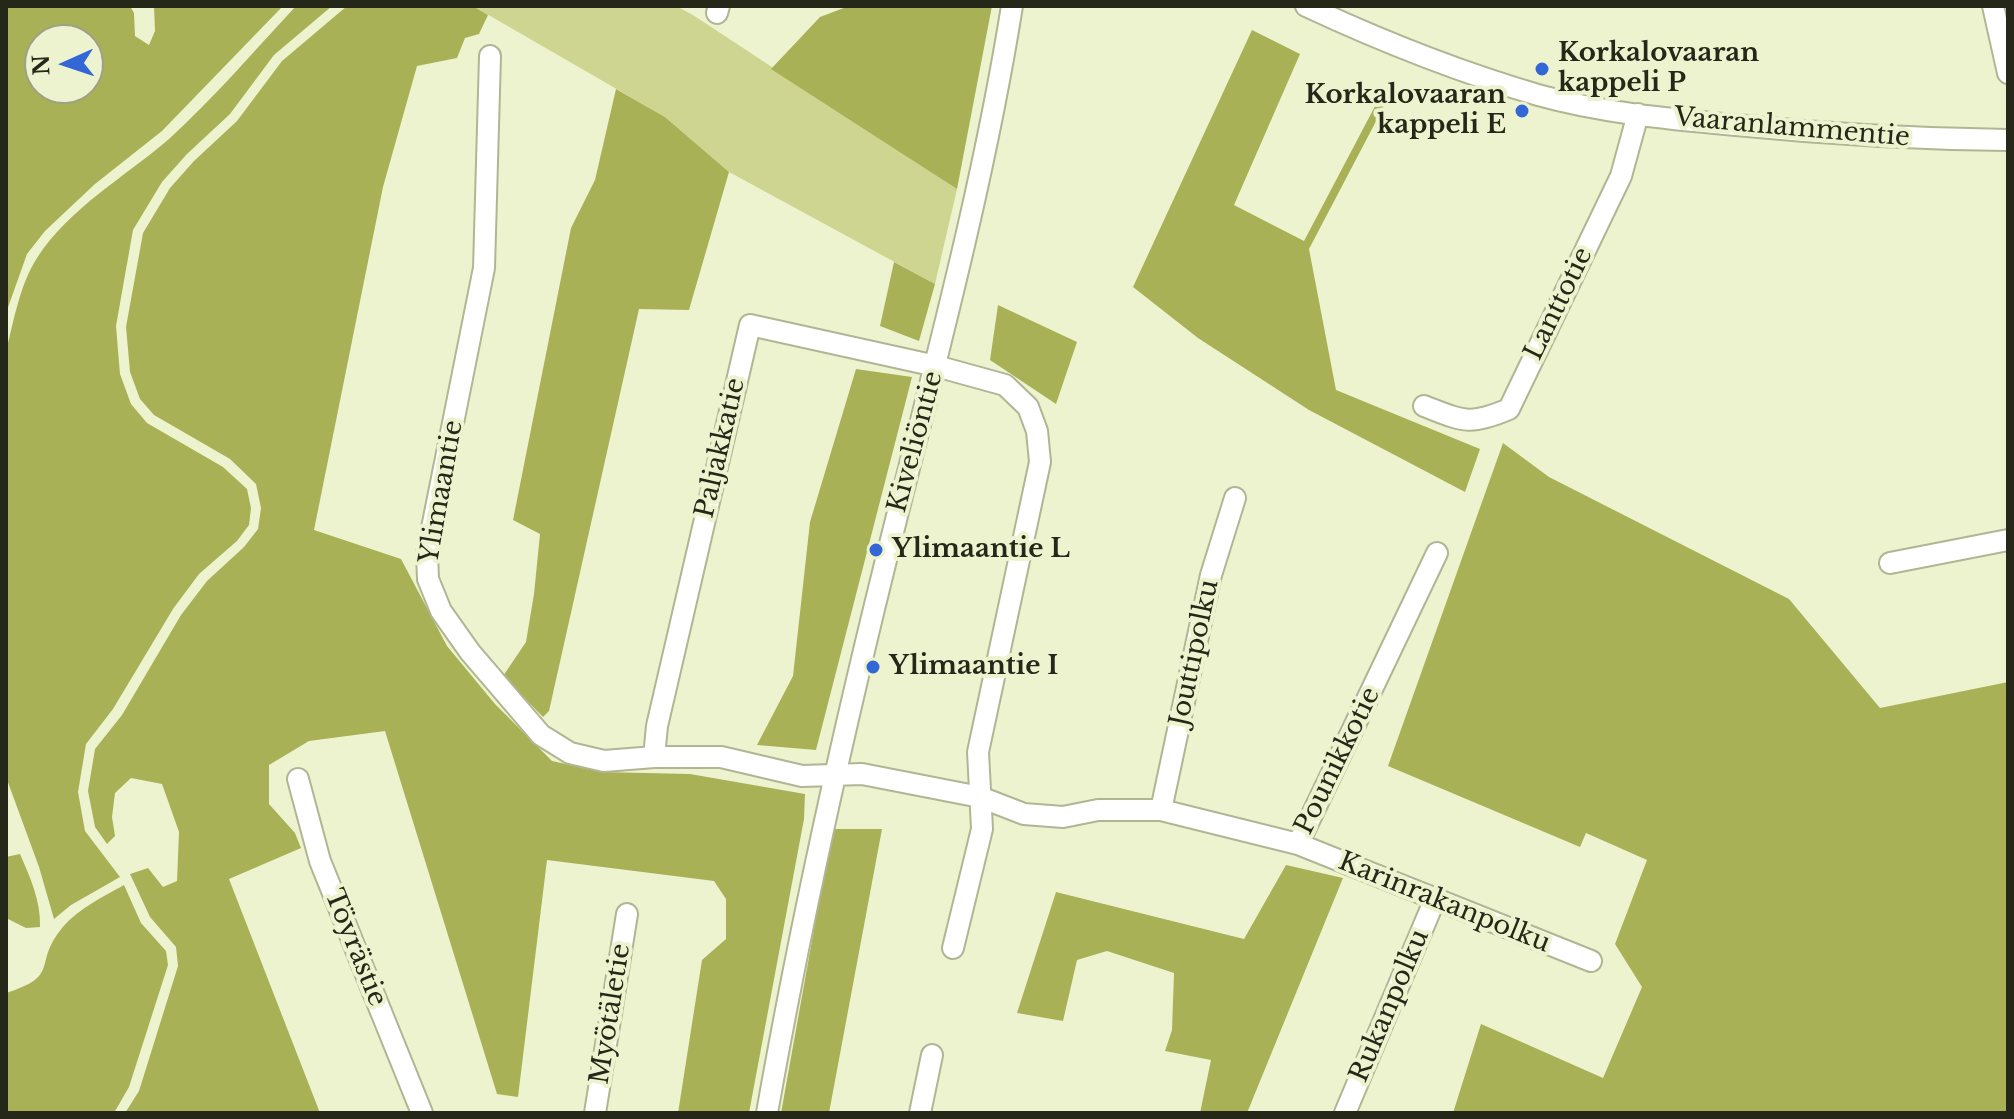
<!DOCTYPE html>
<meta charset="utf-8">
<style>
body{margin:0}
#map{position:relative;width:2014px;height:1119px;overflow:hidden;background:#eef3cf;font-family:"Libre Baskerville",serif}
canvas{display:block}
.frame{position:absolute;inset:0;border:8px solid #252719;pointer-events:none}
.north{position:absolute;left:24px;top:24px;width:80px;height:80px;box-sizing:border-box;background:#eef3cf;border:2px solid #9ea186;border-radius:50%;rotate:267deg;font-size:22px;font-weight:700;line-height:32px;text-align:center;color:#252719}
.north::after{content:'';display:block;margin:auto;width:28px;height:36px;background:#3467d6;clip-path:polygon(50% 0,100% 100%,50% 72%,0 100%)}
</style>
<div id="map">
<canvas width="2014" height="1119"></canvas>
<div class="frame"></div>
<div class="north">N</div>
</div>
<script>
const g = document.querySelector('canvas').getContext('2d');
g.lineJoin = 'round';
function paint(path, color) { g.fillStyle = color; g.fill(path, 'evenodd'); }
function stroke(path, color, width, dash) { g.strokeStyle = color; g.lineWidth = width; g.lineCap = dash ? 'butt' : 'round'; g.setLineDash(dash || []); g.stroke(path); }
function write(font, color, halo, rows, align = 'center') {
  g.font = font + ' "Libre Baskerville",serif'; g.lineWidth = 8; g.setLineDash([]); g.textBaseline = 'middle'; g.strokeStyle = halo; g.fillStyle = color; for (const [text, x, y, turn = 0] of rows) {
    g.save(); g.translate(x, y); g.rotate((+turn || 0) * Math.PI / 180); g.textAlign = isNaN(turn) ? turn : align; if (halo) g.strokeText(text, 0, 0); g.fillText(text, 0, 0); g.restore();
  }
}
const green = new Path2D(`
 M473,6H676L693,15L957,189L935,284L729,172L665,117Z`);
const forest = new Path2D(`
 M6,6H130L134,13L135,36L149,45L155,31L154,6H283L162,131L95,184L45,231L27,254L6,313ZM40,40H88V88H40Z
 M296,6H332L274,55L230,114L187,154L162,182L133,230L116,326L120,374L131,404L147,423L223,467L247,489L251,508L249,525L237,541L199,574L173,609L113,709L86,744L78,792L85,831L120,877L71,905L54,919L39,867L6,777V351C14,320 20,284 37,258C69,208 125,177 169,139C214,98 255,50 296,6Z
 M347,6H473L488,15L479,34L465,38L457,58L417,66L383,187L314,530L401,559L447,646L495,704L552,761L601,772L690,774L805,794L804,819L749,1113H678L702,960L726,939V899L714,881L547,860L518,1097L497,1094L385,731L309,741L269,765V804L295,833L301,848L229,879L320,1113H125L139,1091L178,966L176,947L150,917L130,874L148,868L163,887L177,881L179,832L162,784L131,778L115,793L112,817L115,836L107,844L95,827L88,791L95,749L122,715L181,615L207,581L244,547L258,529L261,508L256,484L230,459L154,415L140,399L130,372L126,327L143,233L170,188L194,161L237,121L282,61Z
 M849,6H992L957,189L771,69L820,17Z
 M1252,30L1300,54L1234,205L1304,241L1383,91L1394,87L1309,249L1336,390L1480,449L1465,492L1309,410L1198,338L1133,287Z
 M616,89L665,117L729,172L689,310L639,309L549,711L543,717L503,676L526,642L534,594L540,534L513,520L571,228L595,180Z
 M894,262L935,284L919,341L880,326Z
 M998,305L1077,342L1056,404L990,360Z
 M856,369L912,377L816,750L757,745L793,676L810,522Z
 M1503,443L1549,477L1789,599L1880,708L2008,682V1113H1453L1481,1024L1603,1078L1642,987L1615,944L1647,860L1586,833L1580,847L1388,766Z
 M832,829H882L829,1113H781Z
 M20,854C30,877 41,901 40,927L26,928L6,918V857Z
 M1286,865L1343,878L1247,1113H1200L1211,1060L1165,1051L1172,1030L1174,973L1107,951L1077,960L1063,1021L1017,1013L1056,892L1244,939Z
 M124,885L141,923L166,951L168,965L129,1087L114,1113H6V993C60,976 34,965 59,932C75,910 101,898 124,885Z`);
const minor = new Path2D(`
 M1306,6C1381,41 1459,72 1538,95C1602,113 1670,119 1736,125C1827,134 1917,139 2008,140
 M1993,6L2008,73
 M717,13L719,6
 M490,56L484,268L427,553L428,579L441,611L470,652L541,735L570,753L604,761L654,757H721L802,776L862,774L980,797L1024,814L1063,817L1098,810H1161L1298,844L1437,553
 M1424,406C1463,421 1469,426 1509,409L1621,176L1638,114
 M1890,563L2008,540
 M654,757L657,726L750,325L936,366L1005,385L1028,407L1037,431L1040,462L978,752L982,829L953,948
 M298,779L320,861L422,1113
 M1161,810L1211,575L1235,498
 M1298,844L1591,961
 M595,1113L627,914
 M767,1113C802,915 846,719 895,524C938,352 984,181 1012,6
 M920,1113L932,1055
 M1345,1113L1435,899`);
const markers = [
 [1542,69,8,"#3467d6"],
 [1522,111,8,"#3467d6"],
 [876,550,8,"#3467d6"],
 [873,667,8,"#3467d6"]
];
const poiNames = [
 ["Korkalovaaran",1558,54],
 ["kappeli P",1558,84],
 ["Korkalovaaran",1506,96,"right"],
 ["kappeli E",1506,126,"right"],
 ["Ylimaantie L",892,550],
 ["Ylimaantie I",889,667]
];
const streetNames = [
 ["Vaaranlammentie",1792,128,5],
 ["Lanttotie",1559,304,-64],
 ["Kiveliöntie",916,442,-75],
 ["Paljakkatie",721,448,-77],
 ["Ylimaantie",442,492,-80],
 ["Jouttipolku",1195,653,-78],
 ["Pounikkotie",1338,761,-64],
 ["Karinrakanpolku",1444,903,22],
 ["Töyrästie",355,948,68],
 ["Rukanpolku",1390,1006,-67],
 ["Myötäletie",611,1014,-81]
];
paint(green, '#ced591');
paint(forest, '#a9b156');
stroke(minor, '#b1b594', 24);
stroke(minor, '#fff', 20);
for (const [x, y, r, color] of markers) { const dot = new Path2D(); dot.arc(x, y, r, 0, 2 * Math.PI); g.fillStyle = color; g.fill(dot); stroke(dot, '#eef3cf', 3); }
write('bold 26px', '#252719', '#eef3cf', poiNames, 'left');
write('26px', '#252719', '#eef3cf', streetNames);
</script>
